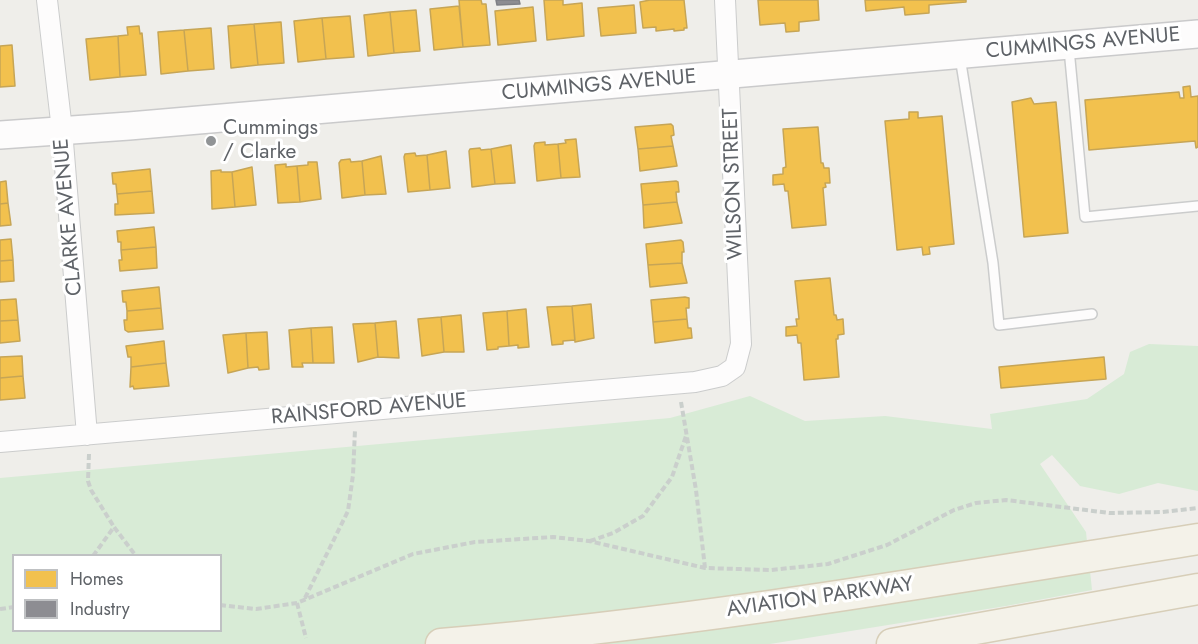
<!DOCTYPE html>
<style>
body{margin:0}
#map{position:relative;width:1198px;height:644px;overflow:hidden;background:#efeeea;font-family:Jost,sans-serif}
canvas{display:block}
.legend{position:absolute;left:12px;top:554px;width:210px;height:78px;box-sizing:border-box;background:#fff;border:2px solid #bfc1c3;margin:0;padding:8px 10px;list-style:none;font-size:18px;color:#5f6368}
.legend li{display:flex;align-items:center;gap:12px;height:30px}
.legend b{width:30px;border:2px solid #bfc1c3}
</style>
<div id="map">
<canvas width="1198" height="644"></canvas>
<ul class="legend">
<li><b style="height:16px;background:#f2c14e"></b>Homes</li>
<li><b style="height:16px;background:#8d8d92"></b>Industry</li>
</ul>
</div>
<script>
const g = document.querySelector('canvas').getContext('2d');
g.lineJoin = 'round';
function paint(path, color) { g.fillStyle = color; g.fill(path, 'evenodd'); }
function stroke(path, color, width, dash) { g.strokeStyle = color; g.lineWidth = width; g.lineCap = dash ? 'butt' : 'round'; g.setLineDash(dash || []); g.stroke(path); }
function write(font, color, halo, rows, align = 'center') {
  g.font = font + ' Jost,sans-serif'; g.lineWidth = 6; g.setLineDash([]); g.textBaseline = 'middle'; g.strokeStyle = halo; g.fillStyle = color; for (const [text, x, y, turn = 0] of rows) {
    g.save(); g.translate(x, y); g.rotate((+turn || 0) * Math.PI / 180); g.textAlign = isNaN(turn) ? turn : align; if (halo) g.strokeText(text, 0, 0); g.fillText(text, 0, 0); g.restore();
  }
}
const green = new Path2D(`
 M1149,344L1198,346V491L1158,483L1119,494L1080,486L1052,455L1040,464L1086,532L1092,590L1006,606L770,644H0V478L670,418L750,396L805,421L885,416L992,429L990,414L1087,399L1124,374L1130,352ZM14,556H220V630H14Z`);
const homes = new Path2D(`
 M459,0H481L482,4H486L490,45L463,47Z
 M544,0H563V5L582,3L584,36L547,40Z
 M650,0H684L687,28H684V30L674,31V29L656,31V27L643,28L640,2Z
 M758,0H818L819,20L799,22V31L786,32L785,23L760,25Z
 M865,0H966V2L929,5V13L905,15L904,7L866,11Z
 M634,5L636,33L601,36L598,8Z
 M459,6L463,47L434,50L430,9Z
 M533,7L536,41L498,45L495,11Z
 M416,10L420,51L394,53L390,12Z
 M390,12L394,53L368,56L364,15Z
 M350,16L354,57L326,59L322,18Z
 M322,18L326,59L298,62L294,21Z
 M281,22L284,63L258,65L254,24Z
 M254,24L258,65L231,68L228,26Z
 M139,26L140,34L142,33L146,75L120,77L118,36L128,35L127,27Z
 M211,28L214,69L188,71L184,30Z
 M184,30L188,71L161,74L158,32Z
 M118,36L120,77L90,80L86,39Z
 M12,45L15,86L0,87V46Z
 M1190,86L1191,97L1198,96V147L1196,148L1195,141L1089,150L1085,100L1179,92L1180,98H1184L1183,87Z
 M1031,98L1034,104L1056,102L1068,233L1024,237L1012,102Z
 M909,112H918V118L942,116L954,244L929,247L930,254L923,255L922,247L897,250L885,121L909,119Z
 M671,124L673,126L674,135L671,136L673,146L638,149L635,127Z
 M818,127L821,163H823L824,168H829L830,183H825L826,187L823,188L826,225L792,228L788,191H785L784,184L773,185V175L783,174V168L786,167L783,129Z
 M576,139L580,177L561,178L558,144L566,143L565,140Z
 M545,142V145L558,144L561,178L537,181L534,146L535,143Z
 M511,145L515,183L495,184L491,149Z
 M673,146L677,166L640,171L638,149Z
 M480,148L481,150L491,149L495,184L472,187L469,151L470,149Z
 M446,151L450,188L430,190L427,155Z
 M415,153L416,156L427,155L430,190L408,192L404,157L405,154Z
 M381,156L386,194L365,195L362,161Z
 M350,159L351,162L362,161L365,195L342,198L339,163L341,160Z
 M308,162H317L321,199L300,202L297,166L308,165Z
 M286,164V167L297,166L300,202L278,203L275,165Z
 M252,167L256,205L235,207L232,172Z
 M150,169L152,191L117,194L116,184H113L112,173Z
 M221,170V172H232L235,207L212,209L211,171Z
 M6,181L8,203L0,204V182Z
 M676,181L678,182L679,192H676L677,202L643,205L641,184Z
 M152,191L154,213L115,215V204H118L117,194Z
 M677,202L682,223L644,228L643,205Z
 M8,203L11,225L0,226V204Z
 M154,227L156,247L121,250V242H118L117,231Z
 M11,239L13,260L0,261V240Z
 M681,240L683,242L684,252H682V263L648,265L646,244Z
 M156,247L157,268L120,271L119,260H122L121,250Z
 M13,260L14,281L0,282V261Z
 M682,263L687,283L650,287L648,265Z
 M830,278L834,315H836L837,320L843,319L844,334L838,335V339H836L839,377L804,380L801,343H798L797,335L786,336V327L797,326L796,319H799L795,281Z
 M159,287L161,308L127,311L126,302H123L122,291Z
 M685,297L689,298V308H686L687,319L653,322L651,300Z
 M16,299L18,320L0,321V300Z
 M591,304L594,338L575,342L572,306Z
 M572,306L575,340L563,341V344L552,345L547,307Z
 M161,308L163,329L128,332L125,330L124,320H127V311Z
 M526,309L529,347L518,348V345L509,346L507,311Z
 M507,311L509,346L498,347V349L487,350L483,313Z
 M461,315L464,352H444L441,317Z
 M441,317L444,352L422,356L418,319Z
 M687,319L688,328H691L692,338L655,343L653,322Z
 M18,320L20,341L0,343V321Z
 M396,321L399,358L378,357L375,323Z
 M375,323L378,357L358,362L353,324Z
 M332,327L334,363H313L311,328Z
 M311,328L313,363H302L303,367H292L289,330Z
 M267,332L269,369L259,370L258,367L248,368L246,333Z
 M246,333L248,368L228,373L223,335Z
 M164,341L166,363L131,367V357H128L126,346Z
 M22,356L23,376L0,378V357Z
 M1104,357L1106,379L1001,388L999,367Z
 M166,363L169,386L134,389L133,386L130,387L131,367Z
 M23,376L25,398L0,400V378Z`);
const industry = new Path2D(`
 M496,0H519L520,4L497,5Z`);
const path = new Path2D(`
 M681,402L696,490L705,568
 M89,454L88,481L91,490L114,527
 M590,541L613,533L643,516L672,477L686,436
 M93,556L114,527L136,556
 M305,598L348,511L353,475L355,430
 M297,603L306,638
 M220,605L256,609L297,603L413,554L475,542L553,537L589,541L705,568L771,570L828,564L887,545L954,510L976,503L1006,500L1109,513L1162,512L1198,508
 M0,609L14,607`);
const lane = new Path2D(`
 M1069,49L1085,217L1198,206
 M960,57L993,263L999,325L1092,314`);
const street = new Path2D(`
 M47,0L62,130L87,435
 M0,442L695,382L722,376L735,367L741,344L725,0`);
const secondary = new Path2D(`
 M0,135L129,126L1198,34`);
const primary = new Path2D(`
 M441,644C695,623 947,579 1198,539
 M892,644L1198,589`);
const markers = [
 [211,141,6,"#919496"]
];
const streetNames = [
 ["CUMMINGS AVENUE",1083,44,-5],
 ["CUMMINGS AVENUE",599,86,-5],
 ["WILSON STREET",734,184,-92],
 ["CLARKE AVENUE",69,217,-95],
 ["RAINSFORD AVENUE",369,410,-5],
 ["AVIATION PARKWAY",820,598,-8]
];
const poiNames = [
 ["Cummings",223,129],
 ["/ Clarke",223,153]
];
paint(green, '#d8ebd6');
paint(homes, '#f2c14e');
stroke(homes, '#c6a556', 1.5);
paint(industry, '#8d8d92');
stroke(industry, '#7f8085', 1.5);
stroke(lane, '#cbcccc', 12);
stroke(street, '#cbcccc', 22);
stroke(secondary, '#cacacb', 30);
stroke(primary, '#d7ceb8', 33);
stroke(path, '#cacfcc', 4, [6, 3]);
stroke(lane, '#fdfcfc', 9);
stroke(street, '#fdfcfc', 20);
stroke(secondary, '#fdfcfc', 27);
stroke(primary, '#f4f2e9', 30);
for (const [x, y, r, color] of markers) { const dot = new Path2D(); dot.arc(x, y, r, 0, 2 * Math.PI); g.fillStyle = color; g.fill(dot); stroke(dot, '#fff', 2); }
write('21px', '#5f6368', '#fff', streetNames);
write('21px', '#5f6368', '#fff', poiNames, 'left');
</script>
